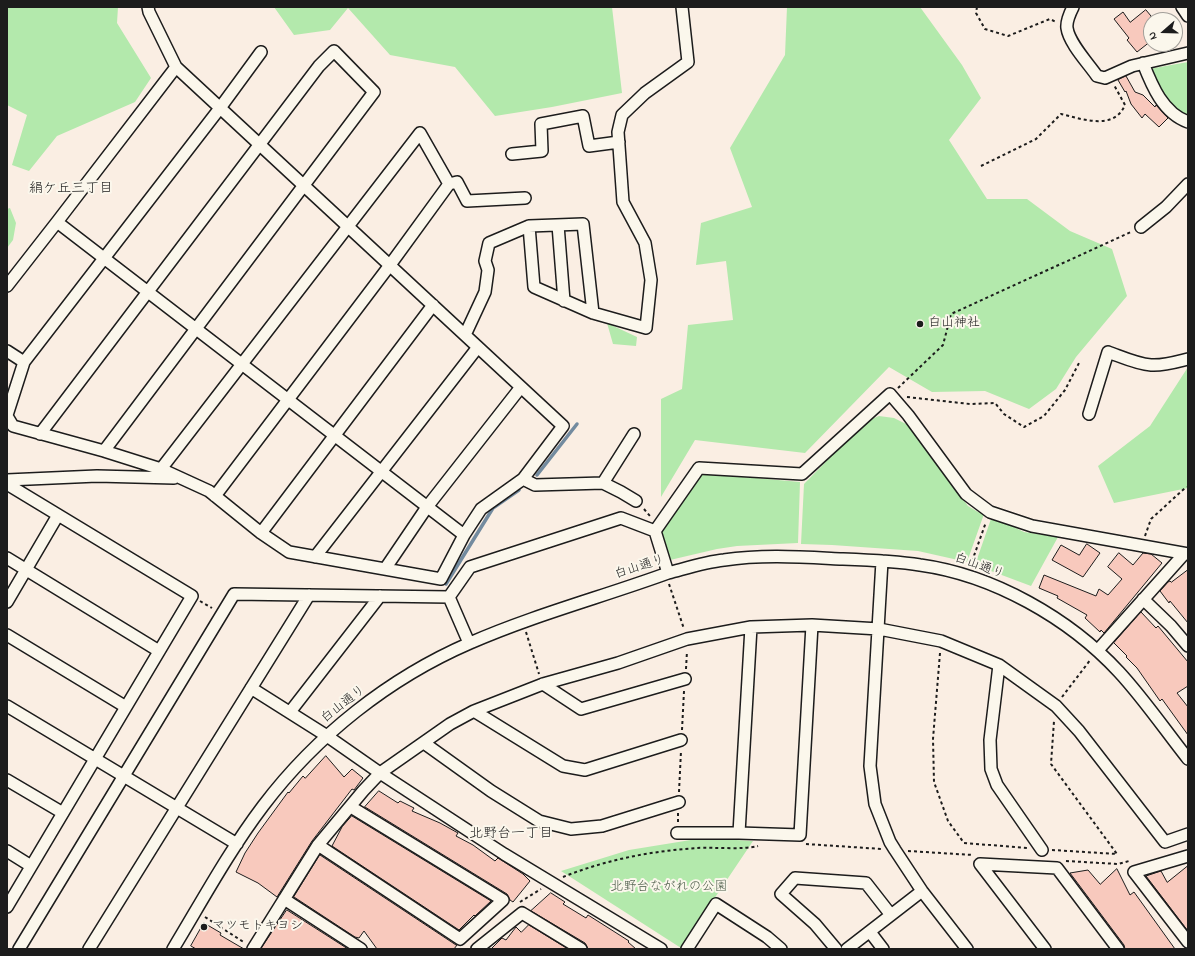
<!DOCTYPE html>
<meta charset="utf-8">
<style>
body{margin:0}
#map{position:relative;width:1195px;height:956px;overflow:hidden;background:#faeee3;font-family:"Indie Flower",sans-serif}
canvas{display:block}
.frame{position:absolute;inset:0;border:8px solid #1c1c1c;pointer-events:none}
.north{position:absolute;left:1143px;top:12px;width:40px;height:40px;box-sizing:border-box;background:#fbf7ec;border:1px solid #a29f99;border-radius:50%;rotate:250deg;font-size:11px;font-weight:700;line-height:16px;text-align:center;color:#1c1c1c}
.north::after{content:'';display:block;margin:auto;width:14px;height:18px;background:#1c1c1c;clip-path:polygon(50% 0,100% 100%,50% 72%,0 100%)}
</style>
<div id="map">
<canvas width="1195" height="956"></canvas>
<div class="frame"></div>
<div class="north">N</div>
</div>
<script>
const g = document.querySelector('canvas').getContext('2d');
g.lineJoin = 'round';
function paint(path, color) { g.fillStyle = color; g.fill(path, 'evenodd'); }
function stroke(path, color, width, dash) { g.strokeStyle = color; g.lineWidth = width; g.lineCap = dash ? 'butt' : 'round'; g.setLineDash(dash || []); g.stroke(path); }
function write(font, color, halo, rows, align = 'center') {
  g.font = font + ' "Indie Flower","Klee One",sans-serif'; g.lineWidth = 4; g.setLineDash([]); g.textBaseline = 'middle'; g.strokeStyle = halo; g.fillStyle = color; for (const [text, x, y, turn = 0] of rows) {
    g.save(); g.translate(x, y); g.rotate((+turn || 0) * Math.PI / 180); g.textAlign = isNaN(turn) ? turn : align; if (halo) g.strokeText(text, 0, 0); g.fillText(text, 0, 0); g.restore();
  }
}
const green = new Path2D(`
 M7,7H118L117,23L151,78L135,102L57,136L29,171L12,165L27,115L7,105Z
 M274,7H612L622,93L552,107L495,116L455,67L390,55L348,8L330,30L294,35Z
 M787,7H920L962,65L981,98L949,140L987,199H1027L1070,231L1112,249L1127,296L1076,357L1056,389L1029,409L985,391L932,392L889,367L805,453L695,440L661,497V399L682,389L688,325L733,320L726,261L696,265L701,223L752,207L730,148L785,55Z
 M1188,62V118L1169,104L1157,85L1149,69Z
 M10,208L16,223L13,240L7,248V209Z
 M607,323L637,337L636,346L613,344Z
 M1188,367V488L1114,503L1098,466L1150,426Z
 M879,416L894,418L910,426L968,506L978,512L984,514L967,562L918,551L832,545L801,544L804,484L859,428L869,420Z
 M701,473L800,482L798,543L737,546L717,549L670,560L659,533Z
 M992,516L1024,532L1058,537L1031,586L975,565Z
 M703,838L753,841L681,948L561,871L629,850Z`);
const stream = new Path2D(`
 M537,475L577,424
 M446,584L493,508L519,490`);
const building = new Path2D(`
 M1146,10L1151,16V41L1137,52L1127,40L1129,38L1114,19L1123,12L1130,22Z
 M1126,76L1135,92L1143,95L1155,107L1156,105L1168,118L1159,127L1145,114L1142,118L1131,104L1126,91L1125,92L1118,80Z
 M1087,544L1100,553L1083,577L1052,560L1061,545L1079,555Z
 M1119,553L1133,565L1143,553L1151,554L1162,563L1104,633L1101,630L1100,632L1085,618L1087,615L1057,598L1058,596L1039,588L1044,575L1096,596L1099,589L1108,595L1122,579L1108,567Z
 M1188,570V623L1170,601L1169,603L1160,591L1168,582L1170,581L1171,582Z
 M1141,612L1156,628L1158,626L1188,662V686L1177,693L1188,707V735L1162,699L1160,701L1137,668L1126,657L1127,656L1114,643Z
 M326,756L344,777L352,769L363,778L354,790L352,789L312,841L277,897L258,883L236,872L245,853L258,833L288,792L289,793L303,776L305,778Z
 M379,791L398,803L400,801L414,808L412,811L440,823L458,833L456,836L473,845L495,861L498,858L523,874L530,881L513,902L510,900L507,894L365,807Z
 M352,816L491,901L475,916L474,915L459,930L332,846L342,827Z
 M320,855L456,945H457L454,949H377L364,931L359,938L355,937L294,897Z
 M1188,866V931L1146,876L1161,871L1167,882Z
 M1117,869L1130,895L1134,892L1175,949H1125L1124,945L1070,873L1088,870L1100,884Z
 M551,893L565,902L563,904L586,918L588,915L629,941L628,942L636,949H588L585,943L531,911Z
 M287,910L348,949H261Z
 M204,923L221,933L220,935L244,949H196L191,946Z
 M529,925L568,949H491L502,938L506,940L516,927L521,932Z`);
const path = new Path2D(`
 M977,7L976,13L985,29L1008,36L1050,19L1056,22
 M981,166L1036,139L1061,114C1082,119 1114,131 1125,105L1114,85
 M898,388L943,345L951,314L1131,232
 M907,397L970,404L995,403L1004,414L1024,427L1044,416L1065,390L1079,363
 M644,509L650,516
 M1145,536L1151,519L1185,488L1188,487
 M970,567L986,522
 M669,584L684,629
 M200,601L212,608
 M526,632L539,674
 M940,653L933,739L934,782L948,821L964,843L1028,848
 M686,669L687,651
 M1062,697L1091,659
 M682,730L684,691
 M679,792L681,751
 M678,822V813
 M806,844L882,849
 M1052,850L1117,854L1051,764L1054,721
 M908,851L973,855
 M1066,861L1118,864L1129,861
 M563,877C605,860 651,851 697,848C714,847 744,850 758,846
 M520,902L541,889
 M205,917L245,943`);
const minor = new Path2D(`
 M1073,7C1070,13 1066,21 1067,28C1069,43 1088,63 1097,76L1105,78L1132,66L1188,53
 M1182,7L1188,16
 M1143,63C1152,86 1163,113 1188,122
 M512,154L542,151L541,124L583,116L589,146L619,142
 M57,222L464,535
 M558,225L564,301
 M529,226L534,287L593,313L646,328L651,280L645,243L623,202L618,132L622,115L645,93L688,62L682,7
 M1141,227L1166,207L1188,184
 M7,286L57,222L176,67
 M465,335L485,292L488,270L485,261L489,243L529,226L583,224L593,313
 M7,351L24,362
 M1089,414L1108,352C1122,357 1137,364 1151,365C1163,366 1176,362 1188,359
 M7,415L24,362L220,108L261,52
 M7,416L13,426L104,451L161,469L209,491L261,533L289,552L441,579L464,535L481,509L523,479L563,426L176,67L149,12L148,7
 M40,434L319,66L334,51L374,92L104,451
 M161,469L420,133L449,184
 M523,479L535,485L603,483L621,492L636,501
 M7,480L97,476L174,478
 M603,483L634,434
 M7,484L192,596L7,907
 M215,496L390,265L449,184L457,182L467,201L525,198
 M655,531L699,468L802,474L890,394L908,415L966,494L990,512L1032,526L1188,554
 M655,531L668,573
 M261,533L433,305
 M315,557L478,347
 M7,558L159,651
 M882,561L870,766L875,804L890,842L895,850L922,891L967,949
 M385,569L427,507L521,387
 M449,597L469,643
 M1143,599L1171,626L1188,646
 M7,602L58,515
 M7,635L126,707
 M1098,650L1184,554
 M999,665L990,740L991,769L997,785L1042,850
 M543,684L581,709L685,679
 M251,688L327,736L380,773L504,854L661,949
 M7,706L237,844
 M474,711L563,766L585,770L681,740
 M290,712L380,596
 M424,743L491,791L539,821L571,829L602,826L679,802
 M7,780L63,813
 M677,833H739L800,835L812,625
 M739,833L751,627
 M318,845L460,939L503,900L351,807
 M7,851L31,866
 M1188,856L1134,872L1188,942
 M284,899L361,949
 M870,932L883,949
 M19,949L234,594L449,597L470,567L621,518L655,531
 M89,949L309,595
 M173,949C202,901 229,851 263,806C316,736 389,678 470,643C534,615 602,597 668,573C687,568 705,562 724,560C763,554 803,557 842,559C868,560 895,561 920,565C993,575 1069,618 1119,672C1144,699 1165,730 1188,759
 M253,949L318,845L363,791L380,773L450,724L474,711L543,684L618,663L687,639L751,627L812,625L879,629L941,641L999,665L1056,706L1079,731L1165,842L1188,834
 M477,949L522,913L581,949
 M687,949L716,904L767,937L781,949
 M836,949L815,924L781,894L795,878L866,883L891,915
 M847,949L922,891
 M1045,949L980,864L1057,868L1118,949`);
const markers = [
 [920,324,4,"#1c1c1c"],
 [204,927,4,"#1c1c1c"]
];
const poiNames = [
 ["白山神社",928,324],
 ["マツモトキヨシ",212,927]
];
const streetNames = [
 ["白山通り",979,567,20],
 ["白山通り",640,568,-18],
 ["白山通り",344,705,-38]
];
const parkNames = [
 ["北野台ながれの公園",669,888]
];
const neighbourhoodNames = [
 ["絹ケ丘三丁目",71,190],
 ["北野台一丁目",511,835]
];
paint(green, '#b3e9ac');
stroke(stream, '#738b9f', 3.5);
paint(building, '#f8c9bd');
stroke(building, '#1c1c1c', 1);
stroke(minor, '#1c1c1c', 14);
stroke(path, '#1c1c1c', 2, [3, 3]);
stroke(minor, '#fbf7ec', 11);
for (const [x, y, r, color] of markers) { const dot = new Path2D(); dot.arc(x, y, r, 0, 2 * Math.PI); g.fillStyle = color; g.fill(dot); stroke(dot, '#fbf7ec', 1.5); }
write('13px', '#1c1c1c', '#fbf7ec', poiNames, 'left');
write('13px', '#1c1c1c', '#fbf7ec', streetNames);
write('13px', '#495a47', '#fbf7ec', parkNames);
write('14px', '#1c1c1c', '#fbf7ec', neighbourhoodNames);
</script>
